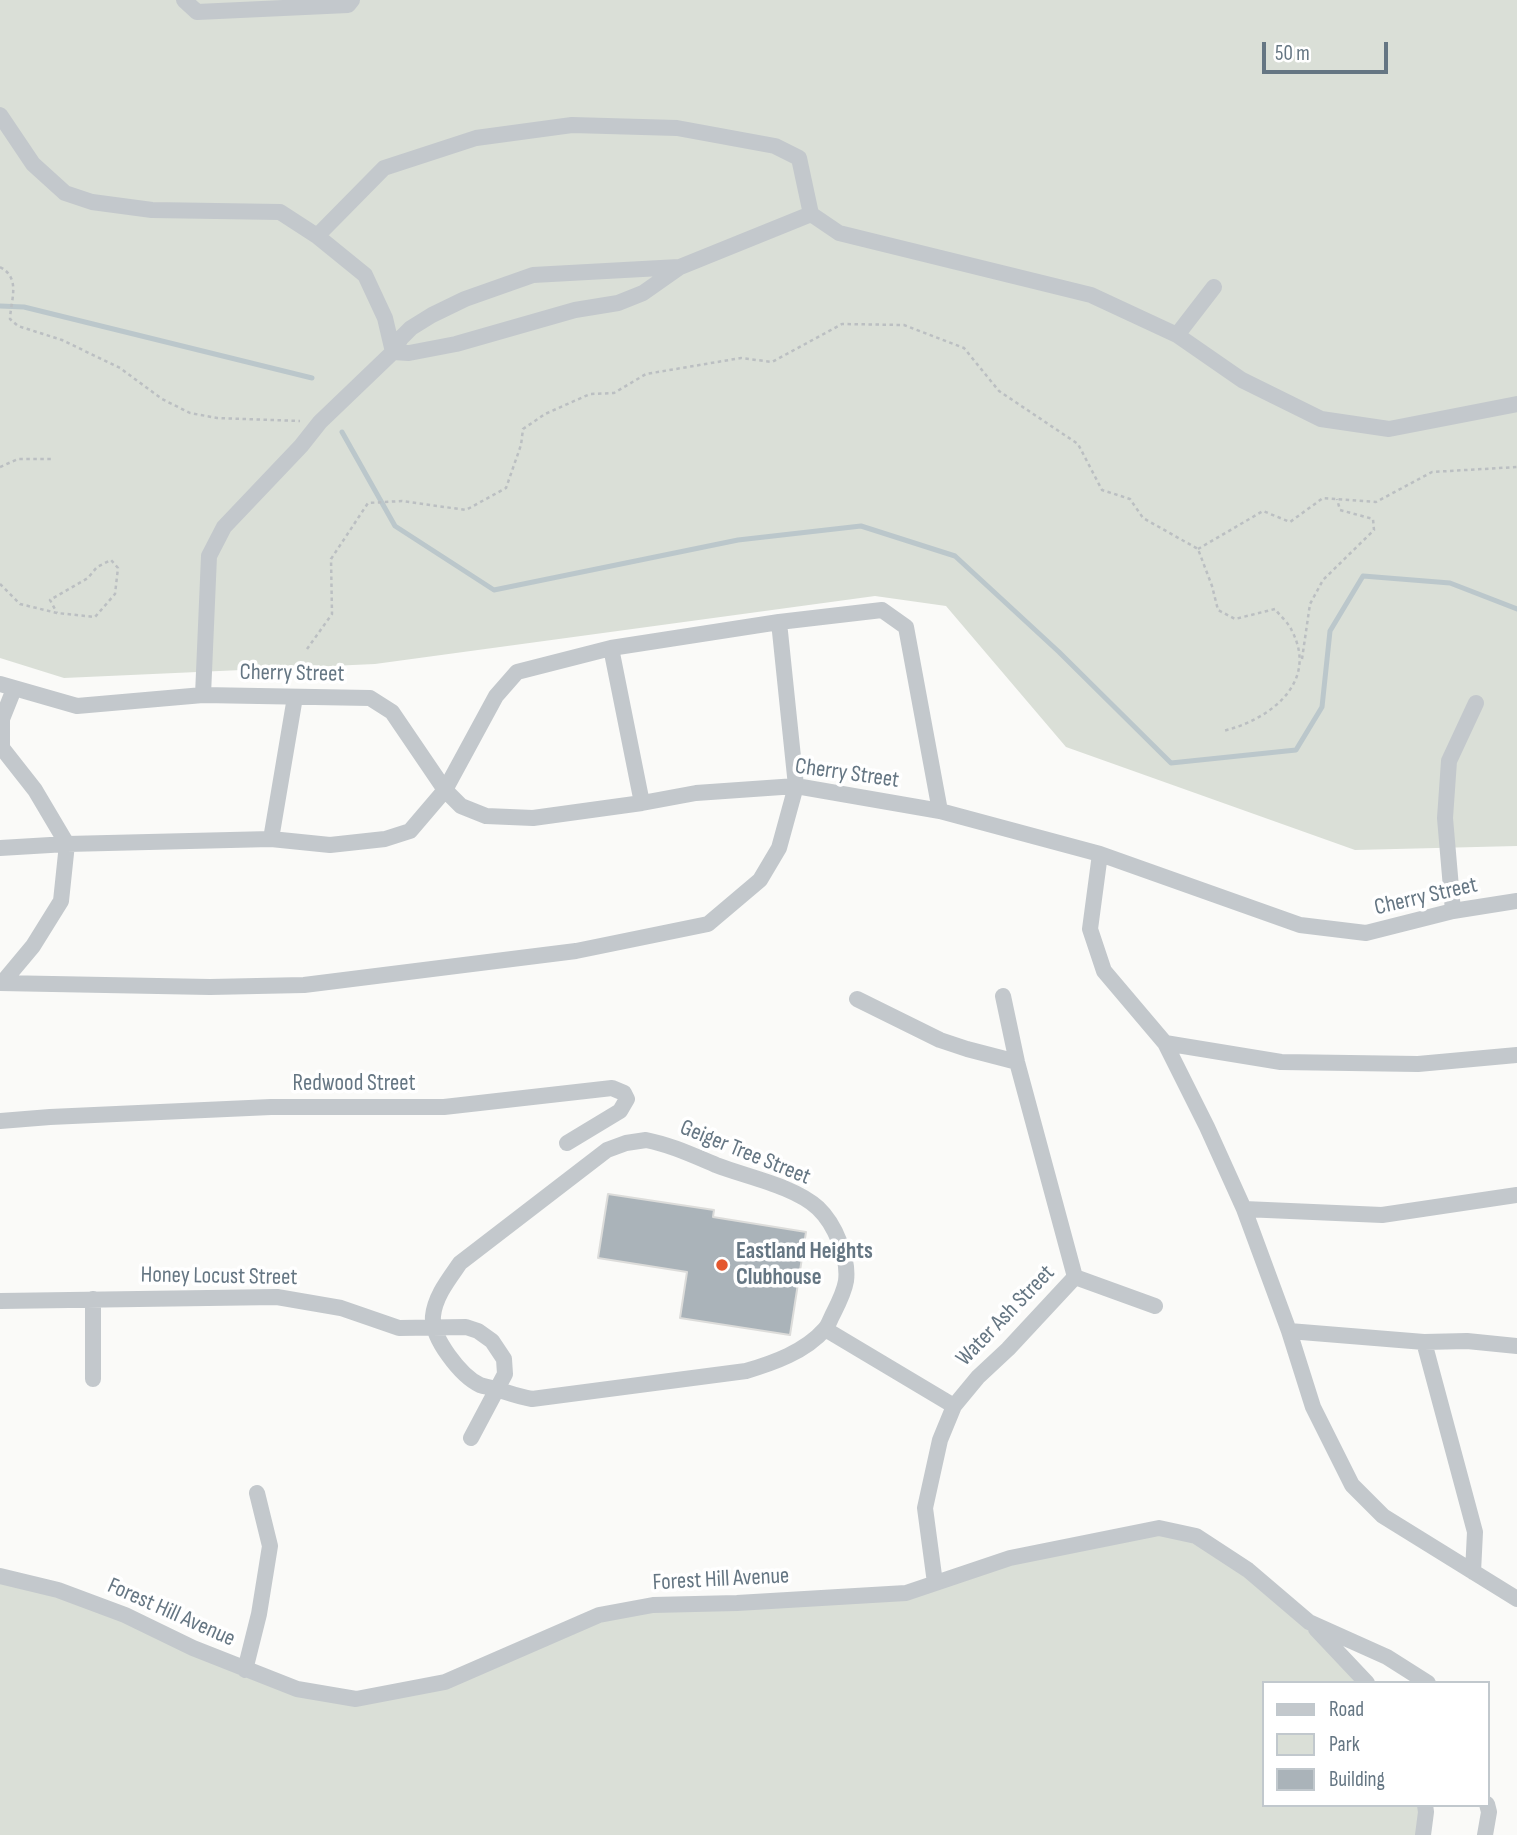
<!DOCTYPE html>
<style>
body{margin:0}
#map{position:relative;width:1517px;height:1835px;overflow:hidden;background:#fafaf8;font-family:"Sofia Sans Condensed",sans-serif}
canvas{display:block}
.legend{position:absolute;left:1262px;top:1681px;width:228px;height:126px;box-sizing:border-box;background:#fff;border:2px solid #c1c8cd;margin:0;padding:9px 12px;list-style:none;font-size:21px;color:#657683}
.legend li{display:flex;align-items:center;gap:14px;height:35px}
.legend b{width:35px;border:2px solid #c1c8cd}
.scale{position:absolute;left:1262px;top:42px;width:126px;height:32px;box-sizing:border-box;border:4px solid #657683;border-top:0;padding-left:9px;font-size:21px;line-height:24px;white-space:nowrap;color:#657683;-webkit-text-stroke:5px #fff;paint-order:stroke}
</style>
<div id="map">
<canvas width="1517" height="1835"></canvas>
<ul class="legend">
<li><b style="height:9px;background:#c3c8cc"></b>Road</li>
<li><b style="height:19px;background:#dadfd7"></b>Park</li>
<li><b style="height:19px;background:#aab3b9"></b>Building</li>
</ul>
<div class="scale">50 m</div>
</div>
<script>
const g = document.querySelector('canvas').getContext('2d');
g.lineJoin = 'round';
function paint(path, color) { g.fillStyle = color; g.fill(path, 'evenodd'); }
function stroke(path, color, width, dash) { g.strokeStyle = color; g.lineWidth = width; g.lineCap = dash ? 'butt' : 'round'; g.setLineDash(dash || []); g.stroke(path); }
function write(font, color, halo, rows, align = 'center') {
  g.font = font + ' "Sofia Sans Condensed",sans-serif'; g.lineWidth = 7; g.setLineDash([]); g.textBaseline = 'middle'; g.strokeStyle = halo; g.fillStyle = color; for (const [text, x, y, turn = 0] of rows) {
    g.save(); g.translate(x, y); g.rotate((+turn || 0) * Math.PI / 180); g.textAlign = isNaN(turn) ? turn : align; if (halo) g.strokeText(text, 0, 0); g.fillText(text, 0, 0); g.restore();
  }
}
const green = new Path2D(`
 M0,0H1517V846L1355,850L1066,747L946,606L875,596L375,664L64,678L0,658Z
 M1159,1528L1196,1536L1248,1570L1367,1683H1263V1805H1425L1423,1835H0V1576L58,1590L245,1670L356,1699L407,1690L599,1615L906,1593L1010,1558Z`);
const stream = new Path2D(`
 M0,306L24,307L312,378
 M342,432L395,526L494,590L738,540L861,526L955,556L1059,652L1171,763L1296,750L1322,707L1330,631L1363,576L1450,583L1517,609`);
const building = new Path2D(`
 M608,1194L714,1210L713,1217L806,1232L790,1335L680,1318L687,1272L598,1258Z`);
const path = new Path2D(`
 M0,267C21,278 11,299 10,319L18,326L62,340L120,368L162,399L190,413L217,418L300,421
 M0,467L18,459H51
 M1198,549L1263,511L1290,522L1323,498L1376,502L1432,472L1517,467
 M0,584L20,604L57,613L95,617L115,594L118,568L111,560L97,567L88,578L50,600L57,613
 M307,649L332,614L331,559L368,503L402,501L466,510L506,488L521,445L523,429L545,414L590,394L614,393L646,374L741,358L772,362L842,324L904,325L964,348L999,391L1078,444L1102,490L1130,499L1143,518L1198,549L1212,586L1218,610L1235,619L1275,609C1280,616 1289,623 1292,631C1319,683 1269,720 1223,731
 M1302,659L1310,604L1323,580L1374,530L1373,519L1340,510L1337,499`);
const street = new Path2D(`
 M184,0L197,12L348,5L352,0
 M0,115L33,164L65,193L92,202L152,210L280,212L317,236L365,275L385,318L393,352
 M317,236L384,168L476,138L572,125L677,128L775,146L799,158L811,214
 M1177,335L1214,287
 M393,352L409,353L456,344L575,310L618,303L643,293L680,267L811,214L839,233L1091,295L1177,335L1242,380L1321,419L1389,429L1517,404
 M611,648L642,803
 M0,684L77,706L203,695L370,698L392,712L445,790L461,806L486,816L533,818L642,803L696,793L796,786L940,811L1100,854L1300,925L1366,933L1453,911L1517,901
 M203,695L209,556L224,527L301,446L320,422L393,352L401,338L411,328L432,315L465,299L533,275L679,267
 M271,839L295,697
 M0,848L67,844L271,839L330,845L385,839L410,831L445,790L496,696L517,672L611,648L779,622L882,610L906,627L940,811
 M1100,854L1090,929L1104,971L1165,1043L1207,1127L1244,1209L1289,1331L1313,1407L1352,1485L1383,1516L1517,1599
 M1453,911L1445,818L1449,761L1476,703
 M0,983L210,987L304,985L576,951L708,924L760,880L779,848L796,786L779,622
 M2,983L33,946L61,901L67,844L35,790L2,748V719L14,689
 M1003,996L1017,1062L1075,1277
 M857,999L940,1040L967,1049L1017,1062
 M1165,1043L1281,1062L1418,1064L1517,1055
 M0,1121L50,1117L271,1107H444L612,1088L624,1093L627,1099L620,1111L567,1143
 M646,1140C671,1145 692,1155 716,1165C747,1177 794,1186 818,1208C835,1224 849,1258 846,1281C844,1293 838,1304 832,1316C830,1320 828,1326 825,1329C805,1352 773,1363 746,1371L532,1399C519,1397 509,1393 496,1389C491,1387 485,1387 480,1385C461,1376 431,1338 433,1316C435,1296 449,1279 460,1263L607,1150L626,1143Z
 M1244,1209L1382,1215L1517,1195
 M1075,1277L1155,1306
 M93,1299V1379
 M0,1301L277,1297L341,1308L399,1328L466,1327L478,1331L492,1341L504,1359L505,1374L471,1438
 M825,1329L954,1406
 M1289,1331L1424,1342L1467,1341L1517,1346
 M1424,1342L1475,1532L1473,1572
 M0,1576L58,1590L125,1615L193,1648L297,1689L356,1699L445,1682L599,1615L653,1605L737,1603L906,1593L1010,1558L1159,1528L1196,1536L1248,1570L1309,1622L1387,1657L1428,1683
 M935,1583L925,1508L940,1440L954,1406L978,1377L1008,1349L1075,1277
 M1316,1629L1367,1683
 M245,1670L259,1614L270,1546L257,1493
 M1423,1835L1426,1812L1425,1805
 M1485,1835L1489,1812L1487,1804`);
const markers = [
 [722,1265,7,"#e4572e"]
];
const streetNames = [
 ["Cherry Street",292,674,1],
 ["Cherry Street",847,774,8],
 ["Cherry Street",1426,897,-13],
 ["Redwood Street",354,1084],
 ["Geiger Tree Street",745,1153,22],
 ["Honey Locust Street",219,1277,1],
 ["Water Ash Street",1006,1316,-46],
 ["Forest Hill Avenue",721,1580,-3],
 ["Forest Hill Avenue",171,1613,24]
];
const poiNames = [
 ["Eastland Heights",736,1252],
 ["Clubhouse",736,1278]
];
paint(green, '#dadfd7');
stroke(stream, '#bbc7cb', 5);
paint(building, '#aab3b9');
stroke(building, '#dcdcda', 2);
stroke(path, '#bbbfc2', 2.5, [3.5, 3.5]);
stroke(street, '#c3c8cc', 16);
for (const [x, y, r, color] of markers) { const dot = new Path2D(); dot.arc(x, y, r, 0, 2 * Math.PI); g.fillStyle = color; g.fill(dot); stroke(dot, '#fff', 2.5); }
write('23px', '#657683', '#fff', streetNames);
write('bold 23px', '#657683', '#fff', poiNames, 'left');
</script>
